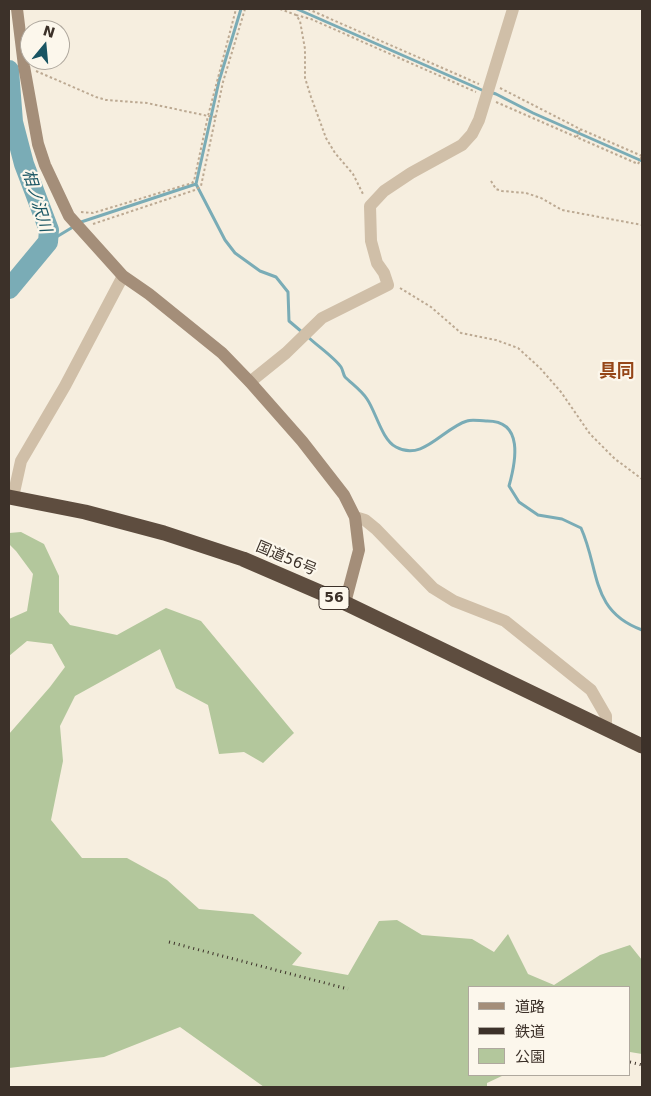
<!DOCTYPE html>
<meta charset="utf-8">
<style>
body{margin:0}
#map{position:relative;width:651px;height:1096px;overflow:hidden;background:#f6eedf;font-family:"DejaVu Sans","Noto Sans JP",sans-serif}
canvas{display:block}
.frame{position:absolute;inset:0;border:10px solid #3c3129;pointer-events:none}
.legend{position:absolute;left:468px;top:986px;width:162px;height:90px;box-sizing:border-box;background:#fcf7ec;border:1px solid #afa89e;margin:0;padding:6px 9px;list-style:none;font-size:15px;color:#3c3129}
.legend li{display:flex;align-items:center;gap:10px;height:25px}
.legend b{width:25px;border:1px solid #afa89e}
.north{position:absolute;left:20px;top:20px;width:50px;height:50px;box-sizing:border-box;background:#fcf7ec;border:1px solid #afa89e;border-radius:50%;rotate:17deg;font-size:14px;font-weight:700;line-height:20px;text-align:center;color:#3c3129}
.north::after{content:'';display:block;margin:auto;width:18px;height:22px;background:#195563;clip-path:polygon(50% 0,100% 100%,50% 72%,0 100%)}
</style>
<div id="map">
<canvas width="651" height="1096"></canvas>
<div class="frame"></div>
<ul class="legend">
<li><b style="height:6px;background:#a48e79"></b>道路</li>
<li><b style="height:6px;background:#3c3129"></b>鉄道</li>
<li><b style="height:14px;background:#b3c79c"></b>公園</li>
</ul>
<div class="north">N</div>
</div>
<script>
const g = document.querySelector('canvas').getContext('2d');
g.lineJoin = 'round';
function paint(path, color) { g.fillStyle = color; g.fill(path, 'evenodd'); }
function stroke(path, color, width, dash) { g.strokeStyle = color; g.lineWidth = width; g.lineCap = dash ? 'butt' : 'round'; g.setLineDash(dash || []); g.stroke(path); }
function write(font, color, halo, rows, align = 'center') {
  g.font = font + ' "DejaVu Sans","Noto Sans JP",sans-serif'; g.lineWidth = 4.5; g.setLineDash([]); g.textBaseline = 'middle'; g.strokeStyle = halo; g.fillStyle = color; for (const [text, x, y, turn = 0] of rows) {
    g.save(); g.translate(x, y); g.rotate((+turn || 0) * Math.PI / 180); g.textAlign = isNaN(turn) ? turn : align; if (halo) g.strokeText(text, 0, 0); g.fillText(text, 0, 0); g.restore();
  }
}
const green = new Path2D(`
 M21,532L44,544L59,576V612L70,625L117,635L166,608L201,621L294,733L263,763L244,752L219,754L208,705L176,688L160,649L75,696L60,726L63,761L51,820L82,858H127L167,880L199,909L253,914L302,953L292,965L348,975L379,921L397,920L422,935L472,939L494,952L508,934L528,974L554,985L600,955L630,945L642,960V1054L630,1052V987H470V1075H504L487,1083V1087H264L180,1027L104,1057L9,1068V734L50,687L65,667L52,644L27,641L9,656V619L27,611L33,574L16,551L9,544V533Z`);
const stream = new Path2D(`
 M241,9L219,81L196,184L225,240L235,253L260,271L276,277L288,292L289,321L302,332
 M297,9L484,91
 M490,92L496,94L533,113L642,161
 M81,222L196,184
 M48,242L73,227
 M307,336C316,345 334,357 341,367C343,370 343,374 345,377C352,384 361,390 367,399C376,412 382,440 396,447C423,462 443,428 467,421C472,419 480,421 486,421C524,420 516,461 509,486L519,502L538,515L562,519L581,528C600,570 590,611 642,630`);
const river = new Path2D(`
 M9,70L13,122L24,164L49,230L48,242L9,289`);
const path = new Path2D(`
 M280,9L296,15L300,21L305,49V78L311,97L326,138L335,153L353,174L364,196
 M308,9L479,84
 M296,15L311,19L476,92
 M36,71L96,97L106,100L147,103L208,116L236,9
 M500,88L580,129L642,156
 M496,102L638,164L642,156
 M577,137L580,129
 M491,181L496,189L502,191L526,193L541,198L562,210L642,225
 M81,212L93,213L192,183L194,181L208,116L216,117
 M93,224L195,190L201,186L223,82L245,9
 M400,288L431,307L461,333L496,340L518,348L540,368L561,392L590,434L615,459L642,479`);
const street = new Path2D(`
 M250,382L286,353L322,318L388,285L384,273L377,263L371,241L370,206L384,191L411,173L462,145L472,134L479,120L513,9
 M13,497L21,461L65,386L123,276
 M355,517L365,520L376,529L433,588L454,601L505,621L591,690L606,716V729`);
const secondary = new Path2D(`
 M17,9L24,66L38,144L45,165L69,216L123,276L149,294L222,353L250,382L302,441L344,495L355,517L359,550L345,603`);
const highway = new Path2D(`
 M9,497L85,512L164,533L243,559L345,603L642,746`);
const rail = new Path2D(`
 M169,942L348,989
 M630,1062L642,1065`);
const shields = [
 [334,598,30]
];
const shieldNames = [
 ["56",334,598]
];
const streetNames = [
 ["国道56号",286,559,23]
];
const waterNames = [
 ["相ノ沢川",36,201,73]
];
const quarterNames = [
 ["具同",617,372]
];
paint(green, '#b3c79c');
stroke(stream, '#7aacb6', 3);
stroke(river, '#7aacb6', 20);
stroke(path, '#bca992', 2, [2.5, 2.5]);
stroke(street, '#d0bfa8', 12);
stroke(secondary, '#a48e79', 12);
stroke(highway, '#5e4d3f', 15);
stroke(rail, '#3c3129', 3, [1, 4]);
for (const [x, y, w] of shields) { const box = new Path2D(); box.roundRect(x - w / 2, y - 11.5, w, 23, 4); g.fillStyle = '#fcf7ec'; g.fill(box); stroke(box, '#3c3129', 1); }
write('bold 14px', '#3c3129', null, shieldNames);
write('15px', '#3c3129', '#fcf7ec', streetNames);
write('italic 16px', '#195563', '#fcf7ec', waterNames);
write('bold 18px', '#954618', '#fcf7ec', quarterNames);
</script>
